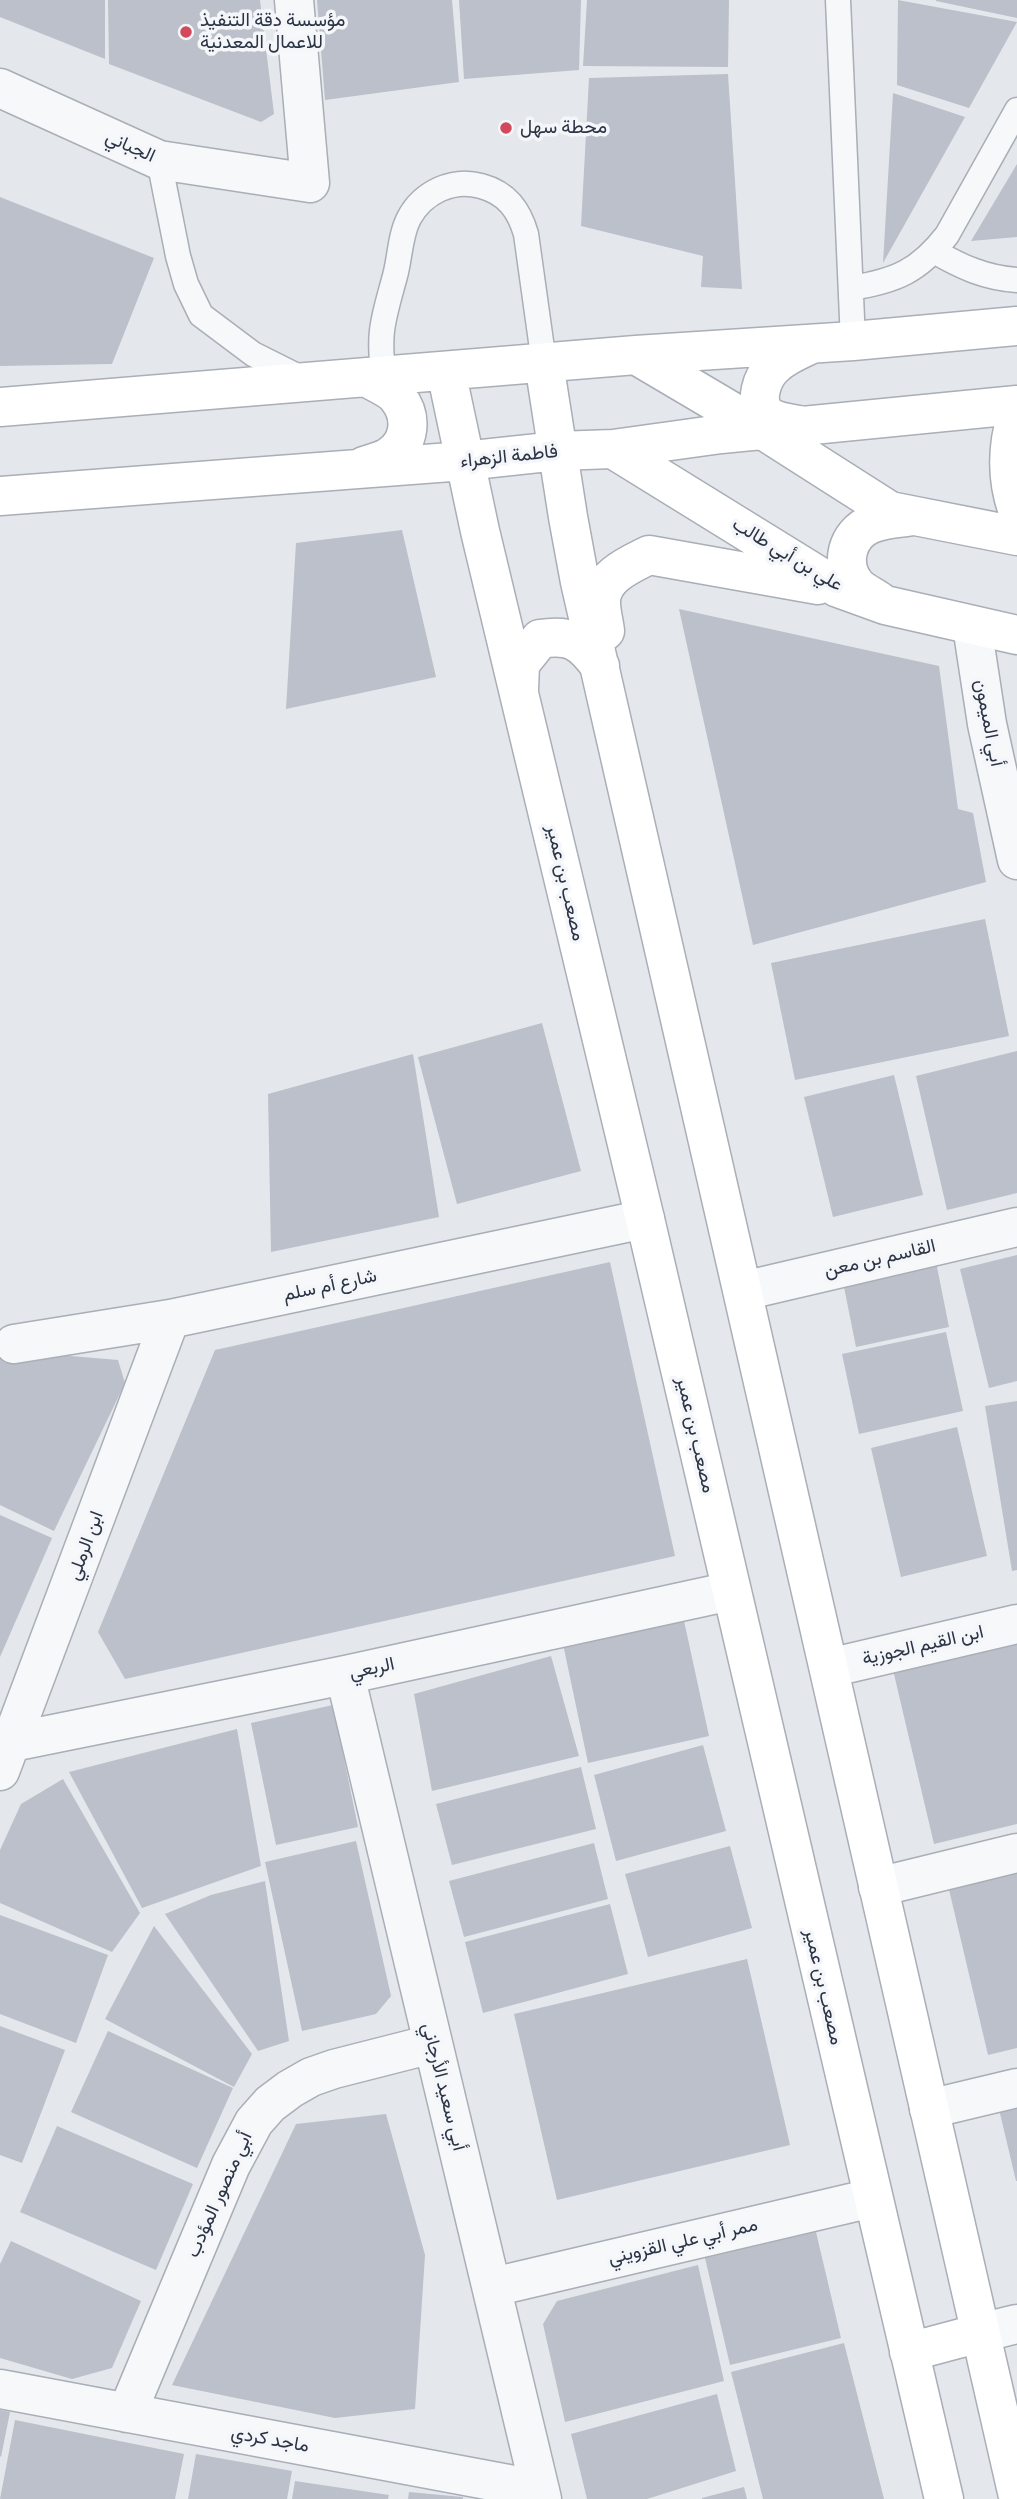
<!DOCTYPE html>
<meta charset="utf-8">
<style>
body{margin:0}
canvas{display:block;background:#e4e7ec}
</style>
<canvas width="1017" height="2499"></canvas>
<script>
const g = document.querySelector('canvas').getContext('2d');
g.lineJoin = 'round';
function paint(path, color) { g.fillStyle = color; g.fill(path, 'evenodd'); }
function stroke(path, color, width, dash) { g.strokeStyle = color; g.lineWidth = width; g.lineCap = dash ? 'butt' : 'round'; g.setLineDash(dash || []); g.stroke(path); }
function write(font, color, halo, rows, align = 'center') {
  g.font = font + ' Signika,Vazirmatn,sans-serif'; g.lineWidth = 7; g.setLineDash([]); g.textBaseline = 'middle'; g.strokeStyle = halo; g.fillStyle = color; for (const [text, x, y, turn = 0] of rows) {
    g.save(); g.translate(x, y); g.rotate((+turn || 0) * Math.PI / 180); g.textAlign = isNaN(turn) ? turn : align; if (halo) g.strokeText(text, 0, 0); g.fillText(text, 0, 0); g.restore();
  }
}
const building = new Path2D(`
 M0,0H105V59L0,17Z
 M108,0H260L274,114L261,122L109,64Z
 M317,0H452L459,82L325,100Z
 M459,0H581L579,70L464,79Z
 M587,0H729L728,67L583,66Z
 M898,0L1017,22L969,108L897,85Z
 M936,0H1017V18L936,1Z
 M728,74L742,289L701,287L703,256L581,226L589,78Z
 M893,93L965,117L883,263Z
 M1017,164V237L971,241Z
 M0,197L154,258L112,364L0,366Z
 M402,530L436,677L286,709L296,543Z
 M679,609L939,666L958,809L973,813L986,882L753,945Z
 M985,919L1009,1036L795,1080L771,963Z
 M542,1023L581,1171L457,1204L418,1057Z
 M1017,1051V1193L947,1210L916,1076Z
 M413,1054L439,1217L271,1252L268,1094Z
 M894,1075L923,1195L833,1217L804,1097Z
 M1017,1255V1381L989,1388L960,1269Z
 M610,1262L675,1556L125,1679L98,1632L215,1350Z
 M936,1262L949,1327L856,1347L843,1282Z
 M946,1332L963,1411L859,1434L842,1354Z
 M0,1350L118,1360L125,1383L54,1531L0,1505Z
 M1017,1401V1570L1012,1571L985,1406Z
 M957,1427L987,1556L901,1577L871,1448Z
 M0,1515L52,1538L0,1657Z
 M683,1616L709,1736L588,1763L563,1644Z
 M1017,1640V1824L934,1844L893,1670Z
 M551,1656L579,1756L432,1791L414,1694Z
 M333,1705L358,1827L276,1845L251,1723Z
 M237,1729L261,1866L142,1908L69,1772Z
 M703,1745L726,1831L616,1861L594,1775Z
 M581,1767L596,1829L452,1865L436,1804Z
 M63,1779L140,1913L112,1952L0,1903V1850L21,1804Z
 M356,1841L391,1996L376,2014L302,2031L265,1862Z
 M594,1843L608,1899L464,1937L449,1881Z
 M730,1846L752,1928L648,1957L625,1874Z
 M1017,1863V2048L988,2055L947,1881Z
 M265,1881L289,2041L258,2051L165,1914L211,1895Z
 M610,1904L628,1974L483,2013L465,1942Z
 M0,1915L108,1955L76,2043L0,2014Z
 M154,1926L252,2054L234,2087L105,2019Z
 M747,1959L790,2145L557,2200L514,2014Z
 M0,2026L65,2050L22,2163L0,2155Z
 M108,2031L233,2088L197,2168L71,2112Z
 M1017,2101V2181H1016L998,2105Z
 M386,2114L425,2255L415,2409L335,2418L172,2385L296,2124Z
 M57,2126L193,2184L156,2270L20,2212Z
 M816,2232L841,2338L730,2365L705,2258Z
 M11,2241L141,2301L112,2368L72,2379L0,2358V2264Z
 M698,2265L724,2381L565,2422L543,2324L557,2301Z
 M844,2343L884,2499H763L731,2372Z
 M717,2394L736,2471L647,2499H587L571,2434Z
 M0,2410L10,2412L1,2457L0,2456Z
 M15,2420L184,2454L175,2499H0Z
 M196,2454L292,2471L287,2499H188Z
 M295,2481L389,2495L388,2499H292Z
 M744,2487L747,2499H702V2498Z
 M409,2492L463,2497V2499H408Z`);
const lane = new Path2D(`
 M838,0L853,341
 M159,160L178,256L186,284L201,315L253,354L305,380
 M934,251C961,267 986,278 1017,280
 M851,288C896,281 919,271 947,235L1017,110
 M384,376C377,333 384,317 395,276C400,258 400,235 409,218C423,192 453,178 481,186C507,193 519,210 526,234L544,363`);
const street = new Path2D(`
 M0,88L159,160L310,183L294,0
 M972,626L987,724L1017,860
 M743,1291L1017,1227
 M14,1344L170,1319L645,1219
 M829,1668L1017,1624
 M345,1675L542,2499
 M13,1742L345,1675L731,1591
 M0,1771L170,1319
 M878,1887L1017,1853
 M929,2109L1017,2088
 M493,2287L872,2198
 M980,2333L1017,2324
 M0,2389L540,2490
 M127,2413L231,2165L254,2122L270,2104L290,2089L311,2077L334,2069L432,2044`);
const secondary = new Path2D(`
 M636,355L763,430L890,511L1017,536
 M544,363L568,517L580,582L1017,2492
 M446,371L480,531L645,1219L944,2499
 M0,407L636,355L853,341L1017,326
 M1017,414C1007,446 1006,477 1017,509
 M799,425C789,423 775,422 767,415C753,402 762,377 774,366C784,356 799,350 812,344
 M613,449L838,588L885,605L1017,635
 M364,466C372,463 383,461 390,456C410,443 413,417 398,398C392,389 376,383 366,377
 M0,496L464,461L557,451L613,449L721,434L1017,405
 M879,601C872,596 861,591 856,585C839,564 847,534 871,524C885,518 900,518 915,516
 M605,631C604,622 601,612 601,603C600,577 629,565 649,555L818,585
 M519,690L520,664L540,639C571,634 581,641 600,666
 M909,2352L980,2333`);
const markers = [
 [186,32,7,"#d1495b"],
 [506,128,7,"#d1495b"]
];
const poiNames = [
 ["مؤسسة دقة التنفيذ",200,21],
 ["للاعمال المعدنية",200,43],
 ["محطة سهل",520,128]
];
const streetNames = [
 ["الجباني",130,147,24],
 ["فاطمة الزهراء",509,457,-6],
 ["علي بن أبي طالب",787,555,31],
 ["أبي الميمون",988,723,79],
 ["مصعب بن عمير",565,883,77],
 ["القاسم بن معن",880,1259,-13],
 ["شارع أم سلم",330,1286,-12],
 ["مصعب بن عمير",695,1435,77],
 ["ابن الرملي",86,1546,-70],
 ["ابن القيم الجوزية",923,1646,-13],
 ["الربعي",372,1669,-12],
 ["مصعب بن عمير",823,1987,77],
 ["أبي سعيد الأرجاني",443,2087,76],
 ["أبي منصور المؤدب",220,2195,-66],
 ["ممر أبي علي القزويني",683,2242,-13],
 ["ماجد كردي",270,2440,10]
];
paint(building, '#bbc0ca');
stroke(lane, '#a9aeb7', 27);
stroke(street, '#a9aeb7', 41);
stroke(secondary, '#a9aeb7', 41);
stroke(lane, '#f7f8fa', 24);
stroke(street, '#f7f8fa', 38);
stroke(secondary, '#fff', 38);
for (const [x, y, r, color] of markers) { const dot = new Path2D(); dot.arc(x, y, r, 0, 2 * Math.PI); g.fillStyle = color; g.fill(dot); stroke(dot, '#f4f6f9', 2.5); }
write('19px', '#2b3445', '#f4f6f9', poiNames, 'left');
write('19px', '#2b3445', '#f4f6f9', streetNames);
</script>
